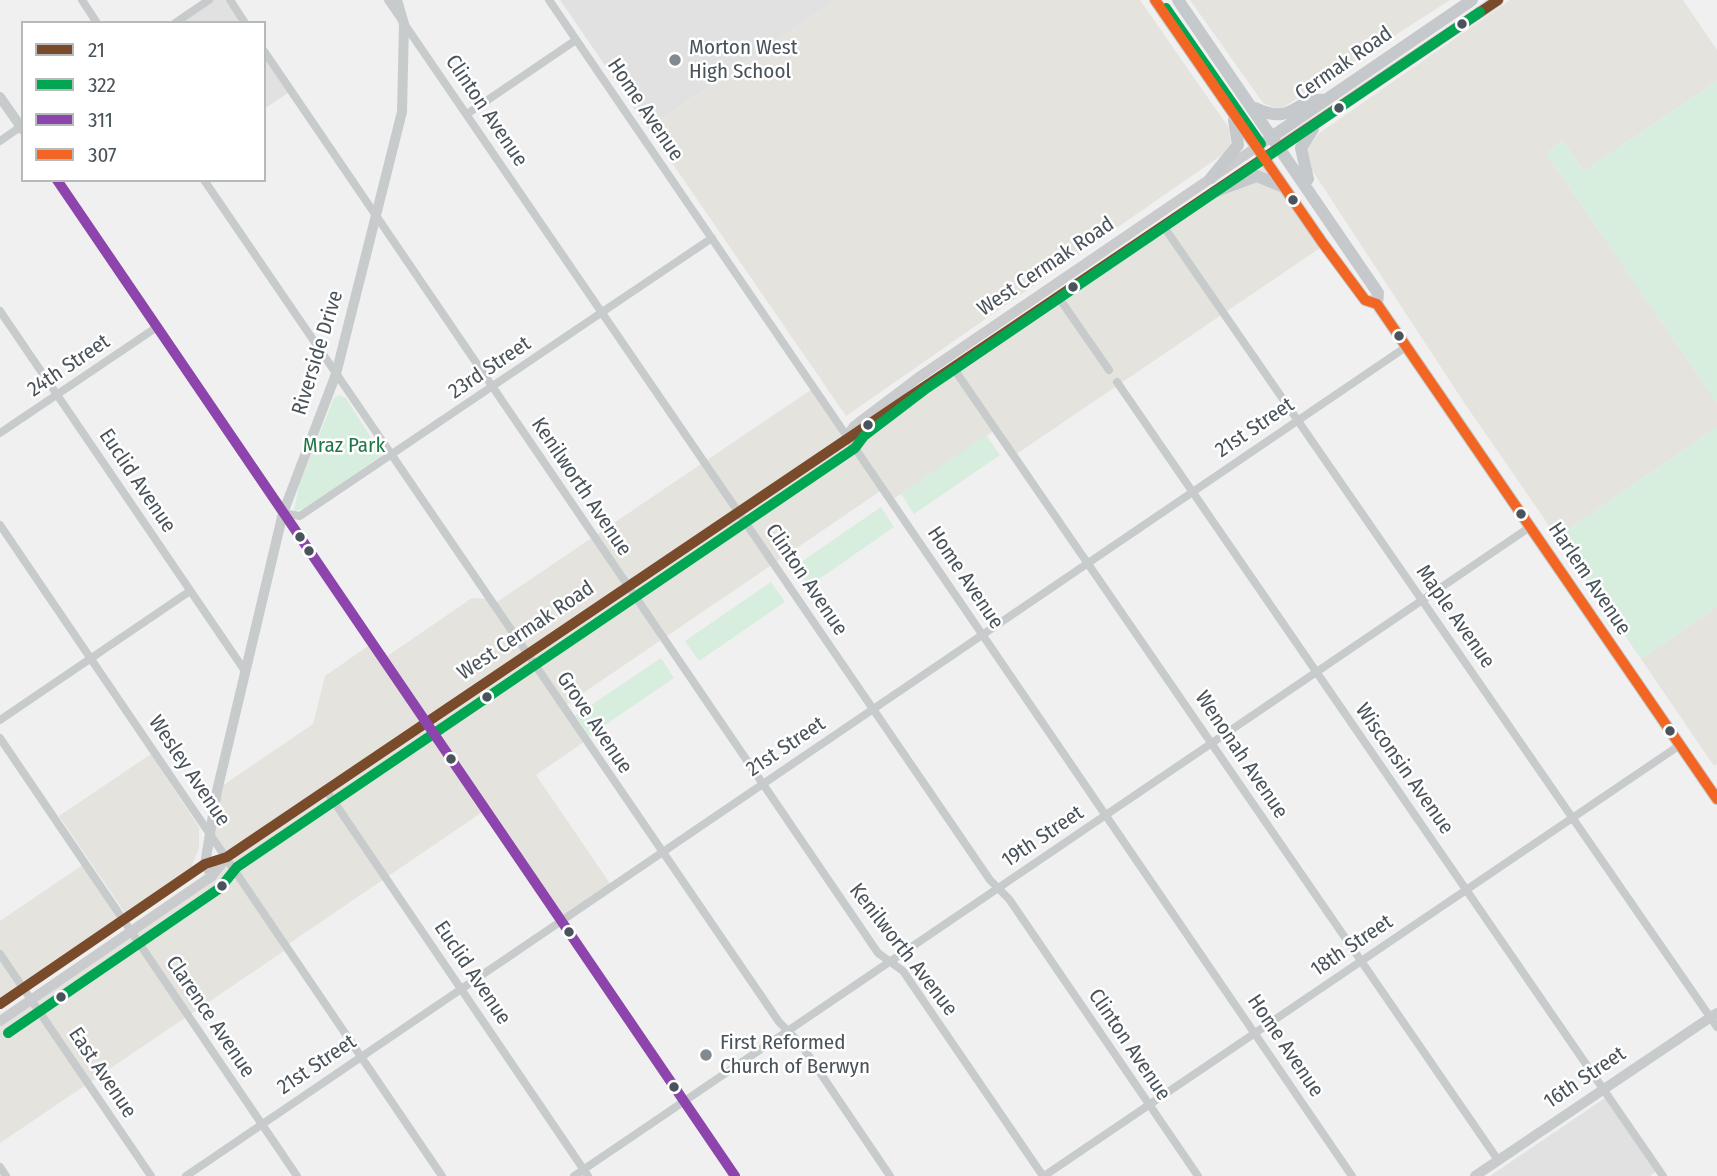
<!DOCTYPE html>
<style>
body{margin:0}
#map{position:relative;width:1717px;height:1176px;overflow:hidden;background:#f0f0f0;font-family:"Fira Sans Condensed",sans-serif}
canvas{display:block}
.legend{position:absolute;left:21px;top:21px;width:245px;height:161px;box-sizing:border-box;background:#fff;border:2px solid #b6babd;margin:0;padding:9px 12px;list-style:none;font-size:21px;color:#49535b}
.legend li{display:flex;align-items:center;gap:14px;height:35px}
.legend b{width:35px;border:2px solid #b6babd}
</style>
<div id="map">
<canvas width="1717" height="1176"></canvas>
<ul class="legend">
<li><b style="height:9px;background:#7a4b2a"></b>21</li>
<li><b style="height:9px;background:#00a651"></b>322</li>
<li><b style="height:9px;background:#8e44ad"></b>311</li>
<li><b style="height:9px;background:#f26522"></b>307</li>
</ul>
</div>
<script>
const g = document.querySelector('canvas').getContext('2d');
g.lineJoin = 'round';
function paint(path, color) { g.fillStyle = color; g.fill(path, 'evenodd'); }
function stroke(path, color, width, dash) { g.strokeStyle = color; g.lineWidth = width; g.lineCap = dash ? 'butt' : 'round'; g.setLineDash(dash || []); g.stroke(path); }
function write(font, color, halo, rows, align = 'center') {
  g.font = font + ' "Fira Sans Condensed",sans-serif'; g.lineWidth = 5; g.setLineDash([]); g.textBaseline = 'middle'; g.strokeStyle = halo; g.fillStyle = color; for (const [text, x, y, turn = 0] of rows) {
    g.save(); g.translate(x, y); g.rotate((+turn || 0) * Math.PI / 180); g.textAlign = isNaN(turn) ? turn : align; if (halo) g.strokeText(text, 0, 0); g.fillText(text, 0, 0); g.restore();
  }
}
const commercial = new Path2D(`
 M836,0H1140L1229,128L1231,145L1229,150L846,416L648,128Z
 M1190,0H1450L1279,110L1263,103Z
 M1510,0H1683L1717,50V81L1584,171L1563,141L1546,153L1717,403V427L1557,537L1465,404L1312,170L1307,149L1318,134Z
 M1263,162L1323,246L1015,455L957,369Z
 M954,371L995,430L892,500L849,437Z
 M812,389L882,490L561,708L584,742L536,775L611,885L561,919L383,659L472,598L490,599L494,604Z
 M1717,607V764L1714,766L1641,659Z
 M371,644L424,723L227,855L211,832L219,788L313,724L325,676Z
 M426,725L484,811L287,945L229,857Z
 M151,754L199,827V848L191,868L125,913L59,816Z
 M227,860L287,949L0,1143V1022Z
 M84,864L119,917L0,998V921Z`);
const education = new Path2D(`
 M211,0H225L241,23H177Z
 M560,0H836L648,128Z
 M264,58L288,93L264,109Z
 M1608,1096L1658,1170L1650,1176H1490Z`);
const green = new Path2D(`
 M1717,81V403L1546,153L1563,141L1584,171Z
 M339,395L346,398L382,455L304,509L294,511L299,485L334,398Z
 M1717,427V607L1641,659L1557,537Z
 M986,435L1000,455L914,514L901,494Z
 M881,507L894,527L809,586L795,566Z
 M771,582L785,602L699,661L685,641Z
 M661,658L674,678L589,736L575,716Z`);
const minor = new Path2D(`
 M82,0L97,23
 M230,0L245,23
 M388,0L990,880L1009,899L1198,1176
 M549,0L1352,1176
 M175,23L209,0
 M264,51L878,953L903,971L1043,1176
 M467,114L576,40
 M0,141L23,125
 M204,180L779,1022L800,1043L890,1176
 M1164,227L1717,1027
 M1059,298L1109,370
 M0,311L245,671
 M954,369L1498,1160
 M1117,382L1663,1176
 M0,433L157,327
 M283,513L300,516L712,238
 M0,525L442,1176
 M0,720L190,591
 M0,738L297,1176
 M326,790L588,1176
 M0,954L151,1176
 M0,1167L6,1176
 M186,1176L1406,347
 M574,1176L1530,527
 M1044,1176L1680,745`);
const tertiary = new Path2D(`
 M0,97L23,130
 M57,180L735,1176
 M212,876L205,864L217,791L283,513L336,374L402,112L404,24L397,0
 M1475,1176L1717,1013`);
const secondary = new Path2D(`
 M847,436L854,426L919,377L1273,136
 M0,1004L205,864L227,857L1280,147
 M0,1021L212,876L227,857`);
const primary = new Path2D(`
 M1155,0L1322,242L1365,300L1377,304L1717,799
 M1178,0L1378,293L1377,304
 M1255,108C1295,127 1293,97 1326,100
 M1273,136L1472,0
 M1280,147L1498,0
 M1211,178L1238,145L1234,120
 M1308,179L1301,148L1313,129
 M1214,192L1257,176L1281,186`);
const bus1 = new Path2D(`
 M0,1004L205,864L227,857L1498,0`);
const bus2 = new Path2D(`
 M1166,8L1261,144
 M8,1033L220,888L237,867L855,448L864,436L927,388L1480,12`);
const bus3 = new Path2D(`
 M57,180L735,1176`);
const bus4 = new Path2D(`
 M1155,0L1322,242L1365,300L1377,304L1717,799`);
const markers = [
 [1462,24,6,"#49535b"],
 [675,60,7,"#838a8f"],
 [1339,108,6,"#49535b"],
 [1293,200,6,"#49535b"],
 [1073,287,6,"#49535b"],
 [1399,336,6,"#49535b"],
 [868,425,6,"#49535b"],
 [1521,514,6,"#49535b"],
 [300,537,6,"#49535b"],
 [309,551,6,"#49535b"],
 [487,697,6,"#49535b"],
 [1670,731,6,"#49535b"],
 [451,759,6,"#49535b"],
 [222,886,6,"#49535b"],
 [569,932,6,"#49535b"],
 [61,997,6,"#49535b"],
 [706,1055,7,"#838a8f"],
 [674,1087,6,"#49535b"]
];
const poiNames = [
 ["Morton West",689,48],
 ["High School",689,72],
 ["First Reformed",720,1043],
 ["Church of Berwyn",720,1067]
];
const streetNames = [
 ["Cermak Road",1344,64,-35],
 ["Home Avenue",645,110,56],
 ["Clinton Avenue",486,111,56],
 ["West Cermak Road",1046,267,-34],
 ["Riverside Drive",318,353,-73],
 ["24th Street",69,366,-34],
 ["23rd Street",490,368,-34],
 ["21st Street",1255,428,-34],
 ["Euclid Avenue",137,481,56],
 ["Kenilworth Avenue",581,487,56],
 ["Home Avenue",965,578,56],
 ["Harlem Avenue",1589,579,56],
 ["Clinton Avenue",806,580,56],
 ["Maple Avenue",1455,617,55],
 ["West Cermak Road",526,631,-34],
 ["Grove Avenue",594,723,56],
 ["21st Street",786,747,-34],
 ["Wenonah Avenue",1241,755,56],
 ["Wisconsin Avenue",1404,769,55],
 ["Wesley Avenue",189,771,56],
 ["19th Street",1043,837,-34],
 ["18th Street",1352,946,-34],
 ["Kenilworth Avenue",903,950,52],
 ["Euclid Avenue",472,973,56],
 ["Clarence Avenue",210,1017,56],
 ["Clinton Avenue",1129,1045,56],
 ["Home Avenue",1285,1046,56],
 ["21st Street",317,1065,-34],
 ["East Avenue",102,1073,56],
 ["16th Street",1585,1078,-34]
];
const parkNames = [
 ["Mraz Park",344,446]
];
paint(commercial, '#e5e3de');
paint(education, '#e2e1e1');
paint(green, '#d7edde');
stroke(minor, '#c8cbcc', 8);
stroke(tertiary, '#c8cbcc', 10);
stroke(secondary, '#c9cbcd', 10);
stroke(primary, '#c6c9cb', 12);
stroke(bus1, '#7a4b2a', 10);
stroke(bus2, '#00a651', 10);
stroke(bus3, '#8e44ad', 10);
stroke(bus4, '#f26522', 10);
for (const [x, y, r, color] of markers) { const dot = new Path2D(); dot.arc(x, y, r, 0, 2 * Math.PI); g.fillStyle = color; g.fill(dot); stroke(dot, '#fff', 2.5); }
write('21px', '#49535b', '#fff', poiNames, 'left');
write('21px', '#49535b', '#fff', streetNames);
write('21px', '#207645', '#fff', parkNames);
</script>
